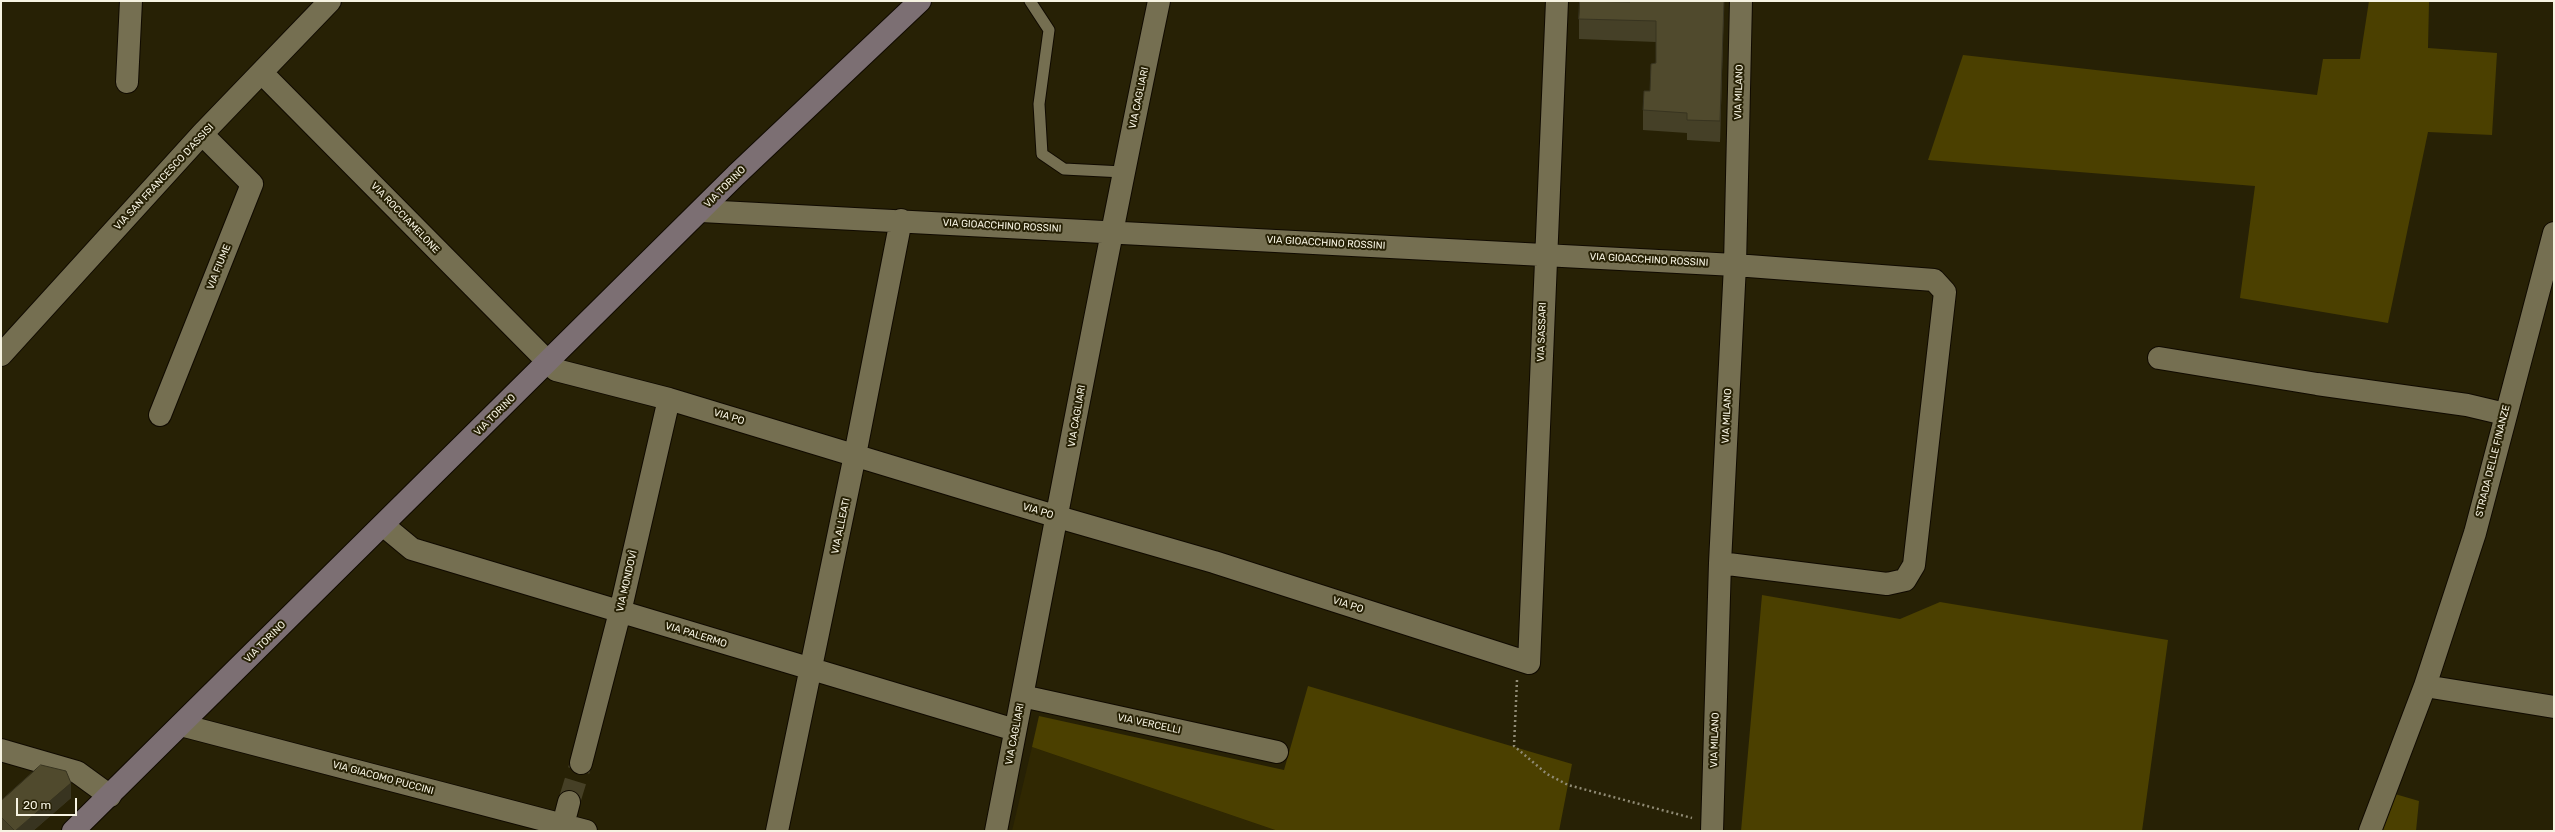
<!DOCTYPE html>
<meta charset="utf-8">
<style>
body{margin:0}
#map{position:relative;width:2555px;height:832px;overflow:hidden;background:#272105;font-family:Rubik,sans-serif}
canvas{display:block}
.frame{position:absolute;inset:0;border:2px solid #f6f3e2;pointer-events:none}
.scale{position:absolute;left:16px;top:798px;width:61px;height:18px;box-sizing:border-box;border:2px solid #f6f3e2;border-top:0;padding-left:5px;font-size:12px;line-height:14px;white-space:nowrap;color:#f6f3e2;-webkit-text-stroke:3px #272105;paint-order:stroke}
</style>
<div id="map">
<canvas width="2555" height="832"></canvas>
<div class="frame"></div>
<div class="scale">20 m</div>
</div>
<script>
const g = document.querySelector('canvas').getContext('2d');
g.lineJoin = 'round';
function paint(path, color) { g.fillStyle = color; g.fill(path, 'evenodd'); }
function stroke(path, color, width, dash) { g.strokeStyle = color; g.lineWidth = width; g.lineCap = dash ? 'butt' : 'round'; g.setLineDash(dash || []); g.stroke(path); }
function write(font, color, halo, rows, align = 'center') {
  g.font = font + ' Rubik,sans-serif'; g.lineWidth = 4; g.setLineDash([]); g.textBaseline = 'middle'; g.strokeStyle = halo; g.fillStyle = color; for (const [text, x, y, turn = 0] of rows) {
    g.save(); g.translate(x, y); g.rotate((+turn || 0) * Math.PI / 180); g.textAlign = isNaN(turn) ? turn : align; if (halo) g.strokeText(text, 0, 0); g.fillText(text, 0, 0); g.restore();
  }
}
const built = new Path2D(`
 M1032,747L1278,831H1012Z`);
const green = new Path2D(`
 M2369,1L2429,2L2428,48L2497,53L2492,135L2428,132L2388,323L2240,298L2255,186L1928,160L1963,55L2317,95L2323,59H2360Z
 M1762,595L1900,619L1940,602L2168,640L2142,831H1741Z
 M1308,686L1572,764L1559,831H1278L1032,747L1039,716L1284,770Z
 M2395,794L2419,801L2416,831H2382Z`);
const streetTunnel = new Path2D(`
 M569,802L581,763`);
const path = new Path2D(`
 M1517,680L1514,746L1547,774L1568,785L1692,818`);
const lane = new Path2D(`
 M1030,1L1049,30L1039,104L1042,154L1064,169L1123,172`);
const street = new Path2D(`
 M262,73L556,370L669,399L1058,517L1214,562L1529,663L1557,1
 M127,82L131,1
 M701,211L1735,265L1934,280L1945,292L1914,565L1905,580L1887,584L1720,563
 M1,355L202,134L330,1
 M2159,358L2317,384L2467,405L2505,414
 M160,415L252,184L202,134
 M383,525L412,549L1015,730
 M2425,686L2554,707
 M1022,696L1277,752
 M181,725L586,831
 M1,750L77,772L110,796
 M581,763L620,612L669,399
 M563,825L569,802
 M777,831L855,455L901,220
 M996,831C1050,554 1101,277 1159,1
 M1712,831L1720,563L1735,265L1741,1
 M2370,831L2425,686L2475,533L2554,233`);
const secondary = new Path2D(`
 M73,831L736,175L920,1`);
const wall = new Path2D(`
 M1630,1H1724L1720,142L1687,140V133L1643,130V110L1650,91L1656,63V42L1579,39V19L1630,2Z
 M71,798L33,831H1V801Z`);
const shadedWall = new Path2D(`
 M1724,1L1720,142V121Z
 M71,783V798L33,831H15Z`);
const building = new Path2D(`
 M1580,1L1630,2V1H1724L1720,121L1687,120V113L1643,110L1644,91H1650L1651,64L1656,63V21L1579,19Z
 M41,765L66,771L71,783L15,831L1,817V801Z`);
const streetNames = [
 ["VIA MILANO",1739,92,-88],
 ["VIA CAGLIARI",1139,98,-78],
 ["VIA SAN FRANCESCO D'ASSISI",164,177,-47],
 ["VIA TORINO",725,187,-45],
 ["VIA ROCCIAMELONE",405,218,46],
 ["VIA GIOACCHINO ROSSINI",1002,226,3],
 ["VIA GIOACCHINO ROSSINI",1326,243,3],
 ["VIA GIOACCHINO ROSSINI",1649,260,3],
 ["VIA FIUME",219,267,-68],
 ["VIA SASSARI",1542,332,-88],
 ["VIA TORINO",495,415,-45],
 ["VIA CAGLIARI",1077,416,-80],
 ["VIA MILANO",1727,416,-87],
 ["VIA PO",729,417,17],
 ["STRADA DELLE FINANZE",2493,461,-76],
 ["VIA PO",1038,511,17],
 ["VIA ALLEATI",841,526,-78],
 ["VIA MONDOVÌ",627,581,-77],
 ["VIA PO",1348,605,18],
 ["VIA PALERMO",696,635,17],
 ["VIA TORINO",265,642,-45],
 ["VIA VERCELLI",1149,724,12],
 ["VIA CAGLIARI",1015,734,-79],
 ["VIA MILANO",1715,740,-88],
 ["VIA GIACOMO PUCCINI",383,778,15]
];
paint(built, '#302802');
paint(green, '#4b4000');
stroke(streetTunnel, '#464026', 22, [22, 11]);
stroke(lane, '#100a00', 13);
stroke(street, '#100a00', 24);
stroke(secondary, '#100a00', 24);
stroke(path, '#908b75', 2.5, [2, 3]);
stroke(lane, '#756f51', 11);
stroke(street, '#756f51', 22);
stroke(secondary, '#7c6f73', 22);
paint(wall, '#454027');
paint(shadedWall, '#383420');
paint(building, '#504a2d');
stroke(building, '#383420', 1);
write('10px', '#f6f3e2', '#272105', streetNames);
</script>
